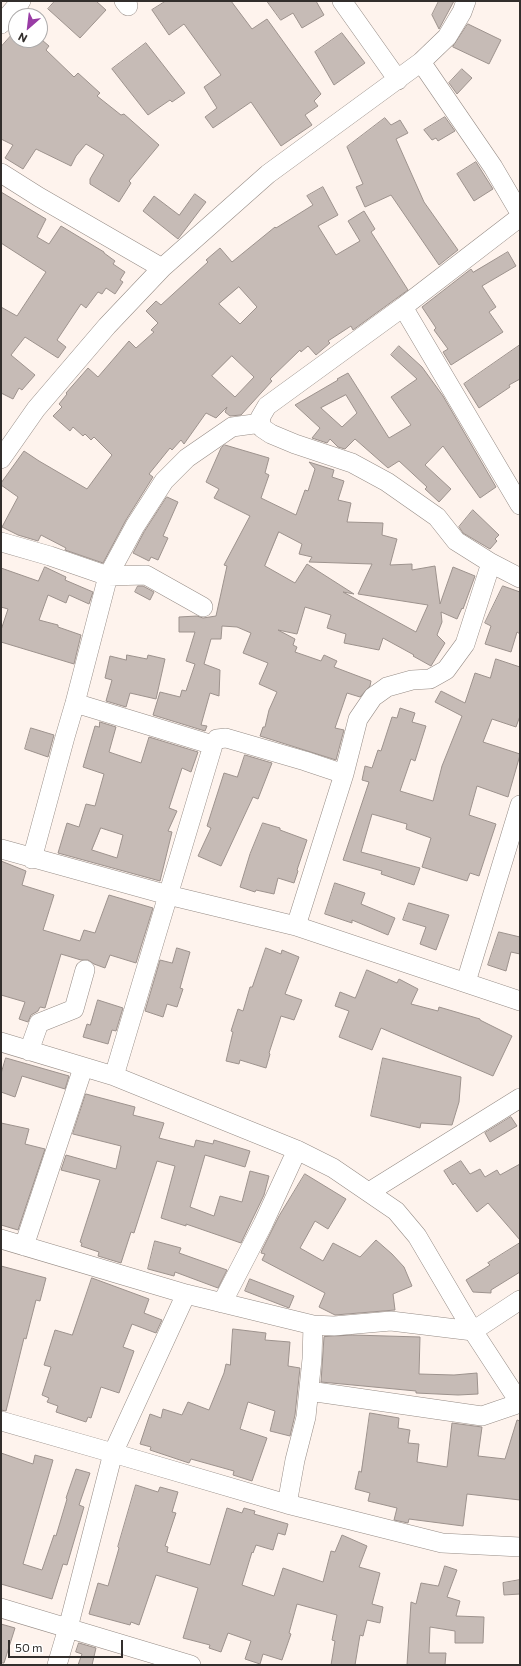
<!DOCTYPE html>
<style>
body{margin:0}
#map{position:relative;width:521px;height:1666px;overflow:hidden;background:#fef3ed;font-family:Commissioner,sans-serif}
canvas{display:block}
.frame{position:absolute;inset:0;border:2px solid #322e2c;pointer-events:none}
.north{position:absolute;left:8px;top:8px;width:40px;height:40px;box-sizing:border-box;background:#fff;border:1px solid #adabab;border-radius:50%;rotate:208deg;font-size:11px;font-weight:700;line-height:16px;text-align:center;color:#322e2c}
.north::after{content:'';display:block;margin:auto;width:14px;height:18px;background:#993ca5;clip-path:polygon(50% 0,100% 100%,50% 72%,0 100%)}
.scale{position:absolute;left:8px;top:1640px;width:115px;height:18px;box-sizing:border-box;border:2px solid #322e2c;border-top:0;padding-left:5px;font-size:12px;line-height:14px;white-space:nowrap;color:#322e2c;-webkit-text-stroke:3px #fff;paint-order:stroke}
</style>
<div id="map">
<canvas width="521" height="1666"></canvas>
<div class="frame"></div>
<div class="north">N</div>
<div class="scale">50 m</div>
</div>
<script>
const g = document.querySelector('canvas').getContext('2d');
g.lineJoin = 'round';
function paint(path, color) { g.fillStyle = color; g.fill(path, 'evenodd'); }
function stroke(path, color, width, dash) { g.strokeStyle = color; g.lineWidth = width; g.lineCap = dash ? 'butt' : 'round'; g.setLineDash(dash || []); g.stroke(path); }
const building = new Path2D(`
 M55,1H96L106,10L80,38L48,9Z
 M166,1H231L252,29L267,19L321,94L314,101L318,106L305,115L312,125L281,146L251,102L213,128L205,117L217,108L204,87L221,75L184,24L169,35L152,10Z
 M267,1H316L324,15L302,28L293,13L281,20Z
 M439,1H454L439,29L432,15Z
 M468,24L501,40L489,64L453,47Z
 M16,30V40H42L49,46L46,50L74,77L78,73L100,93L97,96L121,115L124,114L159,145L129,181L131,183L119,202L90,184V179L104,155L86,144L76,156L71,166L36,149L23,169L5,158L13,145L1,139V47Z
 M342,33L365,63L334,85L315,52Z
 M146,43L185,93L172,102L170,100L148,115L112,69Z
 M462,69L472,78L457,94L449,83Z
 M445,117L455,131L438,141L436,138L432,140L424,130Z
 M385,118L391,125L400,120L408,133L396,139L424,202L458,250L439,265L391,195L365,207L356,187L363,184L347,147Z
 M476,162L493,189L474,201L457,174Z
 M323,187L338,215L318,226L336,255L360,241L348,221L364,211L375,229L371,232L408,290L353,330L351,326L328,341L330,343L316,355L308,346L301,352L300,350L270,379L272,381L241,415L230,416L225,412L227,407L216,418L206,413L184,444L181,440L172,450L170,448L149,474L153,477L126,520L103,563L65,550L66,548L41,535L38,541L18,535L2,527L18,497L1,485V483L24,451L39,461L87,489L112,455L94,437L91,440L85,434L83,436L73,427L70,431L53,416L62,407L59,404L67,394L66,393L88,368L98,377L129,341L136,348L154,332L151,330L158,323L146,311L156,301L161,305L208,262L206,260L220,248L232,262L275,227L276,228L313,205L307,196ZM239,287L257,307L240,324L219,304ZM232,356L254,377L235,397L212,376Z
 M1,192L46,219L37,237L49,244L61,226L104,252V253L115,261L113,264L125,272L120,280L123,282L115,294L106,288L102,294L98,292L86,308L81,304L57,340L66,347L58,358L25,337L11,355L35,375L22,390L19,388L13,399L1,393V307L17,316L46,272L1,243Z
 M195,194L206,202L178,239L143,211L154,196L179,215Z
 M508,252L516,266L482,286L496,307L489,312L503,332L451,365L443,352L448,349L434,330L436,328L422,307L471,269L473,272Z
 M520,345V379L509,385L510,387L479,408L464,384Z
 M399,346L422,367L443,396L496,487L480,498L443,446L425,465L451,489L439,502L425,489L427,487L399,461L388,468L355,439L345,449L338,447L330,439L327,443L312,438L320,428L295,405L338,380L337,379L348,373L389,438L411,425L391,397L417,379L391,355ZM346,395L357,413L342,427L321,408Z
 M225,445L269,458L265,473L269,475L261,498L296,515L305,490L308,491L315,469L309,462L334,470L332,477L344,481L338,500L351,503L347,522L383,523L382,535L397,539L390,565L412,564V570L435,566L440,604L453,567L475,576L463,609L462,608L457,619L441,612L442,622L437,635L445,643L431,666L413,656L414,655L383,638L379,650L344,643L346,634L327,628L331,615L305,607L297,634L278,630L295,639L293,645L297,647L295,652L321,661L324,655L337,661L334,667L371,681L370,686L360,697L347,693L335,728L344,730L336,760L260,736L263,727H265L269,710L277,692L259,684L268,663L243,653L251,633L237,627L222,626L221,639H211L204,664L220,670L219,696L210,693L201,725L207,726L205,731L153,715L160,692L180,697L182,690L186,691L195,664L186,661L195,632H179V617L197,616L203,618L216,616L227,566L224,565L250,516L214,498L219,489L206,482L221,448ZM279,532L302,544L299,554L312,557L309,562L372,564L358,594L428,605L416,632L343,592L354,594L307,564L295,583L265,566Z
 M167,497L178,502L163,536L168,538L158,560L151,557L149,561L133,553L144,532Z
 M473,510L499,535L495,539L497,541L490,549L463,533L459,527Z
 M45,567L66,577L65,580L93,592L89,604L69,595L66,603L48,595L39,620L58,625V627L81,635L74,664L1,642V630L8,609L1,607V568L38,581Z
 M138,586H143L154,592L150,600L135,592Z
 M503,586L520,592V634L517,632L511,652L485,644L491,626L485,623Z
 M127,655L147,659L148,655L165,659L156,699L130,693L126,707L106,701L112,680L105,678L110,656L126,660Z
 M496,659L520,667V716L516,727L492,719L483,742L520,754V755L508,797L477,786L469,815L496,824L479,876L470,873L467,881L422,867L431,838L406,829L407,824L372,814L361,852L420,868L414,885L381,874L382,871L343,860L369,782L362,780L365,766L372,768L378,750L381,751L392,717L397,718L400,708L415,713L412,722L426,726L415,761L411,759L400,791L433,801L442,766L462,716L435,702L441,691L465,703L475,673L490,678Z
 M100,722L116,727L109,752L141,763L149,737L198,752L191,772L182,768L169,808L177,811L168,831L172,832L160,881L58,853L67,823L79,827L86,804L95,806L104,774L83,767L95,726L99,727ZM101,828L123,835L117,858L92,850Z
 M31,728L54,735L48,757L25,749Z
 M245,755L272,763L258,799L253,797L221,866L198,856L211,828L207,826L224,773L237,777Z
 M263,823L280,828V830L307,840L297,870L298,871L294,883L278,878L274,894L256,890L255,892L240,887L250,854Z
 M1,861L26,871L22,885L54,895L43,930L80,941L84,930L95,933L109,895L153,908L136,963L110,955L105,968L94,964L88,960H81L61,954L45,1008L40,1007L38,1011L31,1015L28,1022L19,1019L25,1002L1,995Z
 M335,883L365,893L361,904L395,918L388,935L352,920V923L325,914Z
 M409,903L449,915L436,950L420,944L426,927L403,920Z
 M499,932L520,937V954L511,952L506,971L488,965Z
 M177,948L190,952L180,988L183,989L177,1007L167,1004L163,1017L145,1011L160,960L172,963Z
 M266,948L281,954L282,950L299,957L285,994L302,1000L294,1020L281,1016L269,1053L270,1054L266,1068L240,1060L239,1064L226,1061L233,1032L231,1031L238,1009L243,1011L250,987H252Z
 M367,970L397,983L399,979L418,989L411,1004L438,1011L439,1007L480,1019V1020L512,1036L493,1076L381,1028L372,1050L339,1037L349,1011L335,1006L340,992L355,998Z
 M98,1000L123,1008L116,1031L112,1030L108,1044L83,1037L87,1024L90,1025Z
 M6,1058L69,1076L65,1089L22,1076L15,1097L1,1092V1074Z
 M383,1058L461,1077L459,1102L452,1125L421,1123L420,1128L371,1116Z
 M86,1094L135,1107L133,1115L164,1123L159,1138L194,1147L196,1140L213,1144L214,1140L250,1151L245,1167L205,1155L190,1207L214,1216L220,1196L242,1202L250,1171L269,1176L264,1195L241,1243L186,1224V1226L161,1218L175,1166L157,1161L134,1233L131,1232L121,1263L98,1256L99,1252L81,1246L82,1243L80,1242L100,1180L61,1170L66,1155L116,1169L121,1146L73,1134Z
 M511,1117L517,1126L490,1142L485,1133Z
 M1,1123L29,1129L25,1144L45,1149L18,1230L1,1225Z
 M461,1161L470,1174L480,1169L485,1177L497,1170L500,1175L520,1164V1240L488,1203L477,1212L455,1183L453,1185L444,1171Z
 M305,1174L346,1199L328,1229L315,1221L300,1248L323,1261L333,1243L360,1257L376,1240L392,1254L404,1267L412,1286L393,1294L395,1310L335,1315L319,1307L325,1293L262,1260L265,1254L261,1253L262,1250L279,1216Z
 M155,1241L181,1248L179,1253L227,1270L218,1288L175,1272L174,1276L148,1269Z
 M520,1243V1272L491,1290V1293L473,1292L466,1280L490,1265L488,1263Z
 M1,1266L46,1278L40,1301L36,1300L26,1339L24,1338L6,1411L1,1410Z
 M92,1278L149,1299L144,1313L162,1320L156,1333L132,1324L123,1347L134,1351L119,1393L101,1387L91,1418L88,1417L86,1422L56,1412L58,1406L47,1402L49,1398L42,1395L51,1367L44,1365L55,1330L72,1335Z
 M250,1279L294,1296L289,1308L245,1291Z
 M233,1329L266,1333L265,1340L290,1342L288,1366L300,1368L295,1415L290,1436L270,1431L275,1411L248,1402L240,1429L267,1438L252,1481L233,1475L234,1471L191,1459L189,1463L150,1450L151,1447L140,1444L150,1414L161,1418L163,1409L182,1415L188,1402L209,1410L224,1373L226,1364L230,1365Z
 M353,1335L420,1337L419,1374L454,1375L477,1373L478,1394L458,1395L416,1393V1391L321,1382L324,1337Z
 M370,1413L399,1418L398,1428L410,1430L408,1443L419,1444L417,1462L447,1467L452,1423L482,1427L478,1456L505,1459L517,1420L520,1421V1500L467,1494L463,1526L409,1519L408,1523L394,1520L397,1508L368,1501L370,1493L355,1489L359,1471L361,1472Z
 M1,1453L33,1464L35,1455L53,1460L23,1564L42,1570L54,1535L56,1536L67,1499L66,1498L76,1469L90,1473L79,1505L84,1507L67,1565L63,1564L52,1599L1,1584Z
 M136,1485L158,1492L160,1487L178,1492L172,1512L176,1513L165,1546L168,1547L167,1552L210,1565L227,1508L242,1513L244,1508L255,1511L254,1514L288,1524L285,1535L278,1533L273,1550L256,1545L253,1553L252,1552L242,1585L274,1596L283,1568L323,1582L331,1551L335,1552L342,1535L367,1546L359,1567L380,1573L372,1604L383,1607L380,1623L367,1620L363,1636L360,1635L355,1665H331L335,1641L332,1640L337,1615L297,1604L289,1633L291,1634L282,1660L263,1654L260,1664L245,1659L251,1641L228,1633L221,1652L209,1648L210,1645L183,1638L198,1588L156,1575L139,1625L131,1622L130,1625L89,1614L98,1583L108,1586L119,1548L118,1547Z
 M445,1566L457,1570L447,1597L460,1601L456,1616L484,1617L483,1643H455V1631L430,1627L429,1653H446L445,1665H407L411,1602L416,1604L421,1583L438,1586Z
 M520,1580V1594L504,1595L503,1583Z
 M1,1624L15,1628L4,1663H1Z
 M79,1643L96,1648L92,1665H78L82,1654L76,1652Z`);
const street = new Path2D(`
 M124,1L128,6
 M342,1L398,80
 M1,24L21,1
 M421,62L493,167L520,213
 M1,173L39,197L162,268
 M520,217L403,307L267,406L260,418L262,428L271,434L295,444L352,463L387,482L437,517L456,541L491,563L520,578
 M403,307L520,505
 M1,459L36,409L107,326L162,268L268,174L421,62L447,37L462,12L466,1
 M1,542L50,556L108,576L146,575L203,607
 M75,703L213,745L217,739L226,738L305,761L344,774
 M1,849L168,895L296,926L520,1001
 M32,859L65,737L75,703L108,576L135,526L164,481L187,458L232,427L261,423
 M296,926L344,774L358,719L373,697L387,687L412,680L430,679L446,670L465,644L491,563
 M466,982L520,805
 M1,1042L114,1076L297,1150L333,1168L396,1211L417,1236L473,1331L520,1403
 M29,1051L39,1023L74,1009L85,970
 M114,1076L213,745
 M369,1192L520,1098
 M1,1239L186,1294L313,1325L334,1326L391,1321L473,1331L520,1300
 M24,1246L83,1068
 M222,1303L263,1224L297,1150
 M309,1391L482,1416L520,1403
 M1,1421L113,1453L287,1504L442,1543L520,1547
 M287,1504L295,1460L306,1417L312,1359L313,1325
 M1,1608L191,1665
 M57,1665L68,1628L113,1453L186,1294`);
paint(building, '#c6bbb6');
stroke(building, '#9d928d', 1);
stroke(street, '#968c86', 20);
stroke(street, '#fff', 19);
</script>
